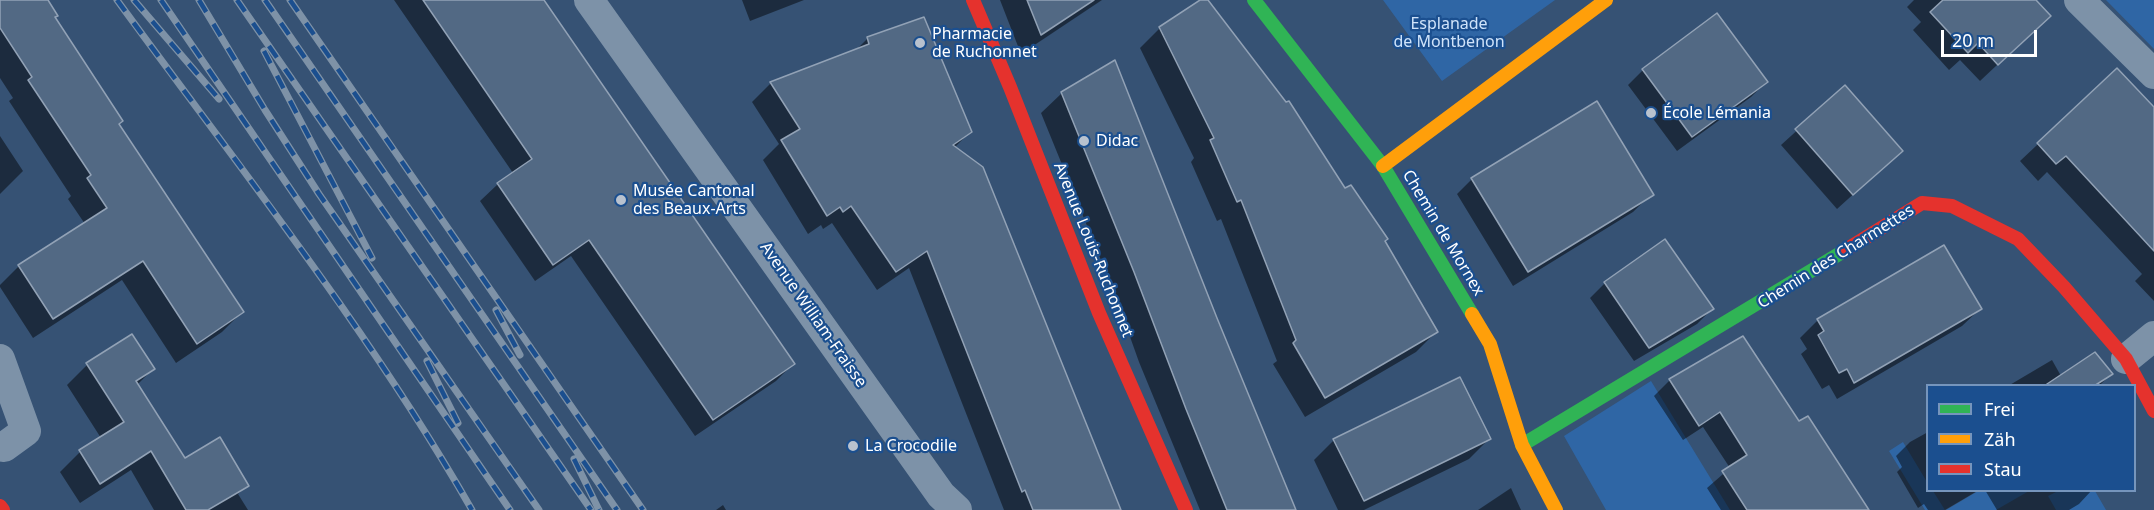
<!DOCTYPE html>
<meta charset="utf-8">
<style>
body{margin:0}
#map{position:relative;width:2154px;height:510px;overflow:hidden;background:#365274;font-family:"Noto Sans",sans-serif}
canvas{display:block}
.legend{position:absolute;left:1926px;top:384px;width:210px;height:108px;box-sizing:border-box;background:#1b4f8f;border:2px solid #7695bc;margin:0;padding:8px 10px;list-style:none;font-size:18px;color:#fff}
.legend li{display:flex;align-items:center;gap:12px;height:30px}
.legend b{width:30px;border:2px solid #7695bc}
.scale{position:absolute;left:1941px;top:30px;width:96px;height:27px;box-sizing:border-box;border:3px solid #fff;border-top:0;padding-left:8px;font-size:18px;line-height:21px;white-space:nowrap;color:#fff;-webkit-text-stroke:4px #1b4f8f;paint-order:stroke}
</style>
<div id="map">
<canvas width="2154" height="510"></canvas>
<ul class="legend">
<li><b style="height:8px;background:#30b455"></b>Frei</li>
<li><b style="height:8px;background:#ff9f0a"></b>Zäh</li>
<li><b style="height:8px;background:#e5322d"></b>Stau</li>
</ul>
<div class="scale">20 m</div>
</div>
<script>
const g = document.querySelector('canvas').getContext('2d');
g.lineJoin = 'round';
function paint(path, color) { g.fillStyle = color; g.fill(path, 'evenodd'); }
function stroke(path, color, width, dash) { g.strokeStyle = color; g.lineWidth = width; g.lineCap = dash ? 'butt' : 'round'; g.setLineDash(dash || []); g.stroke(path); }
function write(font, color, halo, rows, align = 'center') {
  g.font = font + ' "Noto Sans",sans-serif'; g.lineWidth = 4.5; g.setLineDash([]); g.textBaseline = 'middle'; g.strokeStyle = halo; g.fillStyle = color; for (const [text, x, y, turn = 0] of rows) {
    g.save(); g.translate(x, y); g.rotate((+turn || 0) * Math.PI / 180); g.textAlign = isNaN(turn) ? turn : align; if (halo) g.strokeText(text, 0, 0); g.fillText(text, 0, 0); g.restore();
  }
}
const green = new Path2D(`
 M1383,0H1555L1442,81Z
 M2106,0H2154V49Z
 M1651,381L1730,510H1606L1564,436Z
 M1903,442L1927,482L1928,490L1933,491L1945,510H1925L1889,451Z
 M1978,491V490L2029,491L1996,510H1946Z
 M2058,491H2095L2106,510H2056L2048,496Z`);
const shadow = new Path2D(`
 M0,0H46L54,18L118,124L242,312L222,332L176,363L122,280L33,338L0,287V285L19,266L85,224L68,199L71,196L9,101L13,98L0,78Z
 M394,0H542L793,364L776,381L695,436L571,256L535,281L480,201L498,184L513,173Z
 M742,0H804L750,21Z
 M1000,0H1102L1021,54Z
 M1203,0H1206L1384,242L1436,332L1416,352L1305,417L1273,364L1277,361L1221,219L1217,221L1191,162L1194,158L1140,48L1160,28Z
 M1914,0H2034L2031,33L1980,81L1960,60L1949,70L1913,30L1921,22L1907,7Z
 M923,19L970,132L955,147L1119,510H1004L909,268L877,290L832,223L823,229L821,225L808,234L763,160L779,144L752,102L771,83L856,50L867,39Z
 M1114,62L1294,510H1200L1139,362L1114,292L1041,113L1062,93Z
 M1643,70L1766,82L1751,97L1677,151L1628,85Z
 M2117,70L2154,109V301L2135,281L2142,274L2047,172L2038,181L2020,161Z
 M1845,87L1901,151L1837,209L1781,145Z
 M0,136L23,171L0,194Z
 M1472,179L1648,197L1633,212L1513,286L1457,194Z
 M1605,283L1712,309L1697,324L1634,361L1590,298Z
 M1980,309L1962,326L1837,399L1829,385L1822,389L1801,354L1807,349L1800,338L1818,320Z
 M132,336L153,369L137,385L185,460L247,485L238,494L248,510H154L131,470L80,503L60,472L80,452L101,438L67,385L87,365Z
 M2052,360L2061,376L2111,374L2099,386H2008Z
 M1670,380L1799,423L1867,510H1721L1707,488L1730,468L1703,427L1683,440L1654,396Z
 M1928,432V490H1979L1945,510H1928L1924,504L1918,508L1897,472L1902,467L1896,456L1910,442Z
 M1489,439L1469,459L1364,510H1338L1314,460L1334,440Z
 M1511,488L1521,510H1478Z
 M1985,490H2092L2079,504L2069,510H1997Z
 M723,505L726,510H716Z`);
const building = new Path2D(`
 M0,0H48L58,16L55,17L123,121L119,124L244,312L197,344L143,261L53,319L18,265L107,208L87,178L91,175L28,80L32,77L0,28Z
 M423,0H544L795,364L713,420L589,240L553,265L497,183L532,159Z
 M1027,0H1094L1041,35Z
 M1200,0H1208L1286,102L1289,101L1345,188L1351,185L1388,239L1385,241L1438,332L1325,398L1293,343L1296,340L1241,200L1237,202L1210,140L1214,138L1159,27Z
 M1943,0H2036L2051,16L1998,65L1978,43L1968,53L1930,12Z
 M1717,13L1768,82L1692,137L1642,69Z
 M924,17L972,132L953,145L983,167L1121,510H1033L1025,490L1022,492L927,251L896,272L851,206L843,212L840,207L827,216L781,140L800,129L770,82L869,44L867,37Z
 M1115,60L1217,318L1296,510H1227L1186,409L1134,272L1061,92Z
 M2117,68L2154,107V251L2066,156L2056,164L2037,143Z
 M1845,85L1903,151L1853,195L1795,129Z
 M1597,101L1654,195L1528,272L1471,178Z
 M1665,239L1714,309L1649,348L1604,282Z
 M1944,245L1982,309L1854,383L1847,369L1839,373L1818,335L1824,331L1817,319Z
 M132,334L155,369L136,381L185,458L220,437L249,486L208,510H186L151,451L100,484L79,450L124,422L86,363Z
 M1743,336L1799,421L1808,416L1869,510H1747L1722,471L1747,455L1720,412L1699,426L1669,379Z
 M2095,352L2113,374L2094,386H2044Z
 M1460,377L1491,439L1364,501L1333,439Z`);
const street = new Path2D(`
 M589,0L941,495L957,510
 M2079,0L2154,74
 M0,359L26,431L4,447
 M2126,359L2154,336`);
const fast = new Path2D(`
 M1254,0L1383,166L1472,314
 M1522,445L1844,251`);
const slow = new Path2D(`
 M1383,166L1606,0
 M1472,314L1490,344L1522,445L1556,510`);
const jam = new Path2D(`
 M973,0L1010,87L1099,313L1186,510
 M1844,251L1922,203L1952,206L2018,239L2064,287L2126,359L2154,411
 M0,506L3,510`);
const rail = new Path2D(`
 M117,0C239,167 369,330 472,510
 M134,0L219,99
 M161,0L510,510
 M199,0L265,110L319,194L539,510
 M237,0L591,510
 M265,0L617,510
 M290,0L643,510
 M264,51L372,258
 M496,310L520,355
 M427,361L458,423
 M574,459L599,510`);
const markers = [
 [920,43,6,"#b9c2ce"],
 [1651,113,6,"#b9c2ce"],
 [1084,141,6,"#b9c2ce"],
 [621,200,6,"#b9c2ce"],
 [853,446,6,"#b9c2ce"]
];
const parkNames = [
 ["Esplanade",1449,24],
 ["de Montbenon",1449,42]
];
const poiNames = [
 ["Pharmacie",932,34],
 ["de Ruchonnet",932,52],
 ["École Lémania",1663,113],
 ["Didac",1096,141],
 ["Musée Cantonal",633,191],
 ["des Beaux-Arts",633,209],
 ["La Crocodile",865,446]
];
const streetNames = [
 ["Chemin de Mornex",1443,233,59],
 ["Avenue Louis-Ruchonnet",1093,250,68],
 ["Chemin des Charmettes",1836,257,-32],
 ["Avenue William-Fraisse",813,315,55]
];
paint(green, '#2f66a5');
paint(shadow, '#0007');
paint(building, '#526984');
stroke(building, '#92a2b6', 1.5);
stroke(street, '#7d92a8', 30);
stroke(fast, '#30b455', 14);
stroke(slow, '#ff9f0a', 14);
stroke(jam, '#e5322d', 14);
stroke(rail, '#7e92a7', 7);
stroke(rail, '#1b4f8f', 4.5, [14]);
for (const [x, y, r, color] of markers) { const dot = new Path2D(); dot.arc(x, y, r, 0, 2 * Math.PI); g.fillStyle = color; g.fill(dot); stroke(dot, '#1b4f8f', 2); }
write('16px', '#cfe3fa', '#1b4f8f', parkNames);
write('16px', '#fff', '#1b4f8f', poiNames, 'left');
write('16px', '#fff', '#1b4f8f', streetNames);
</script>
